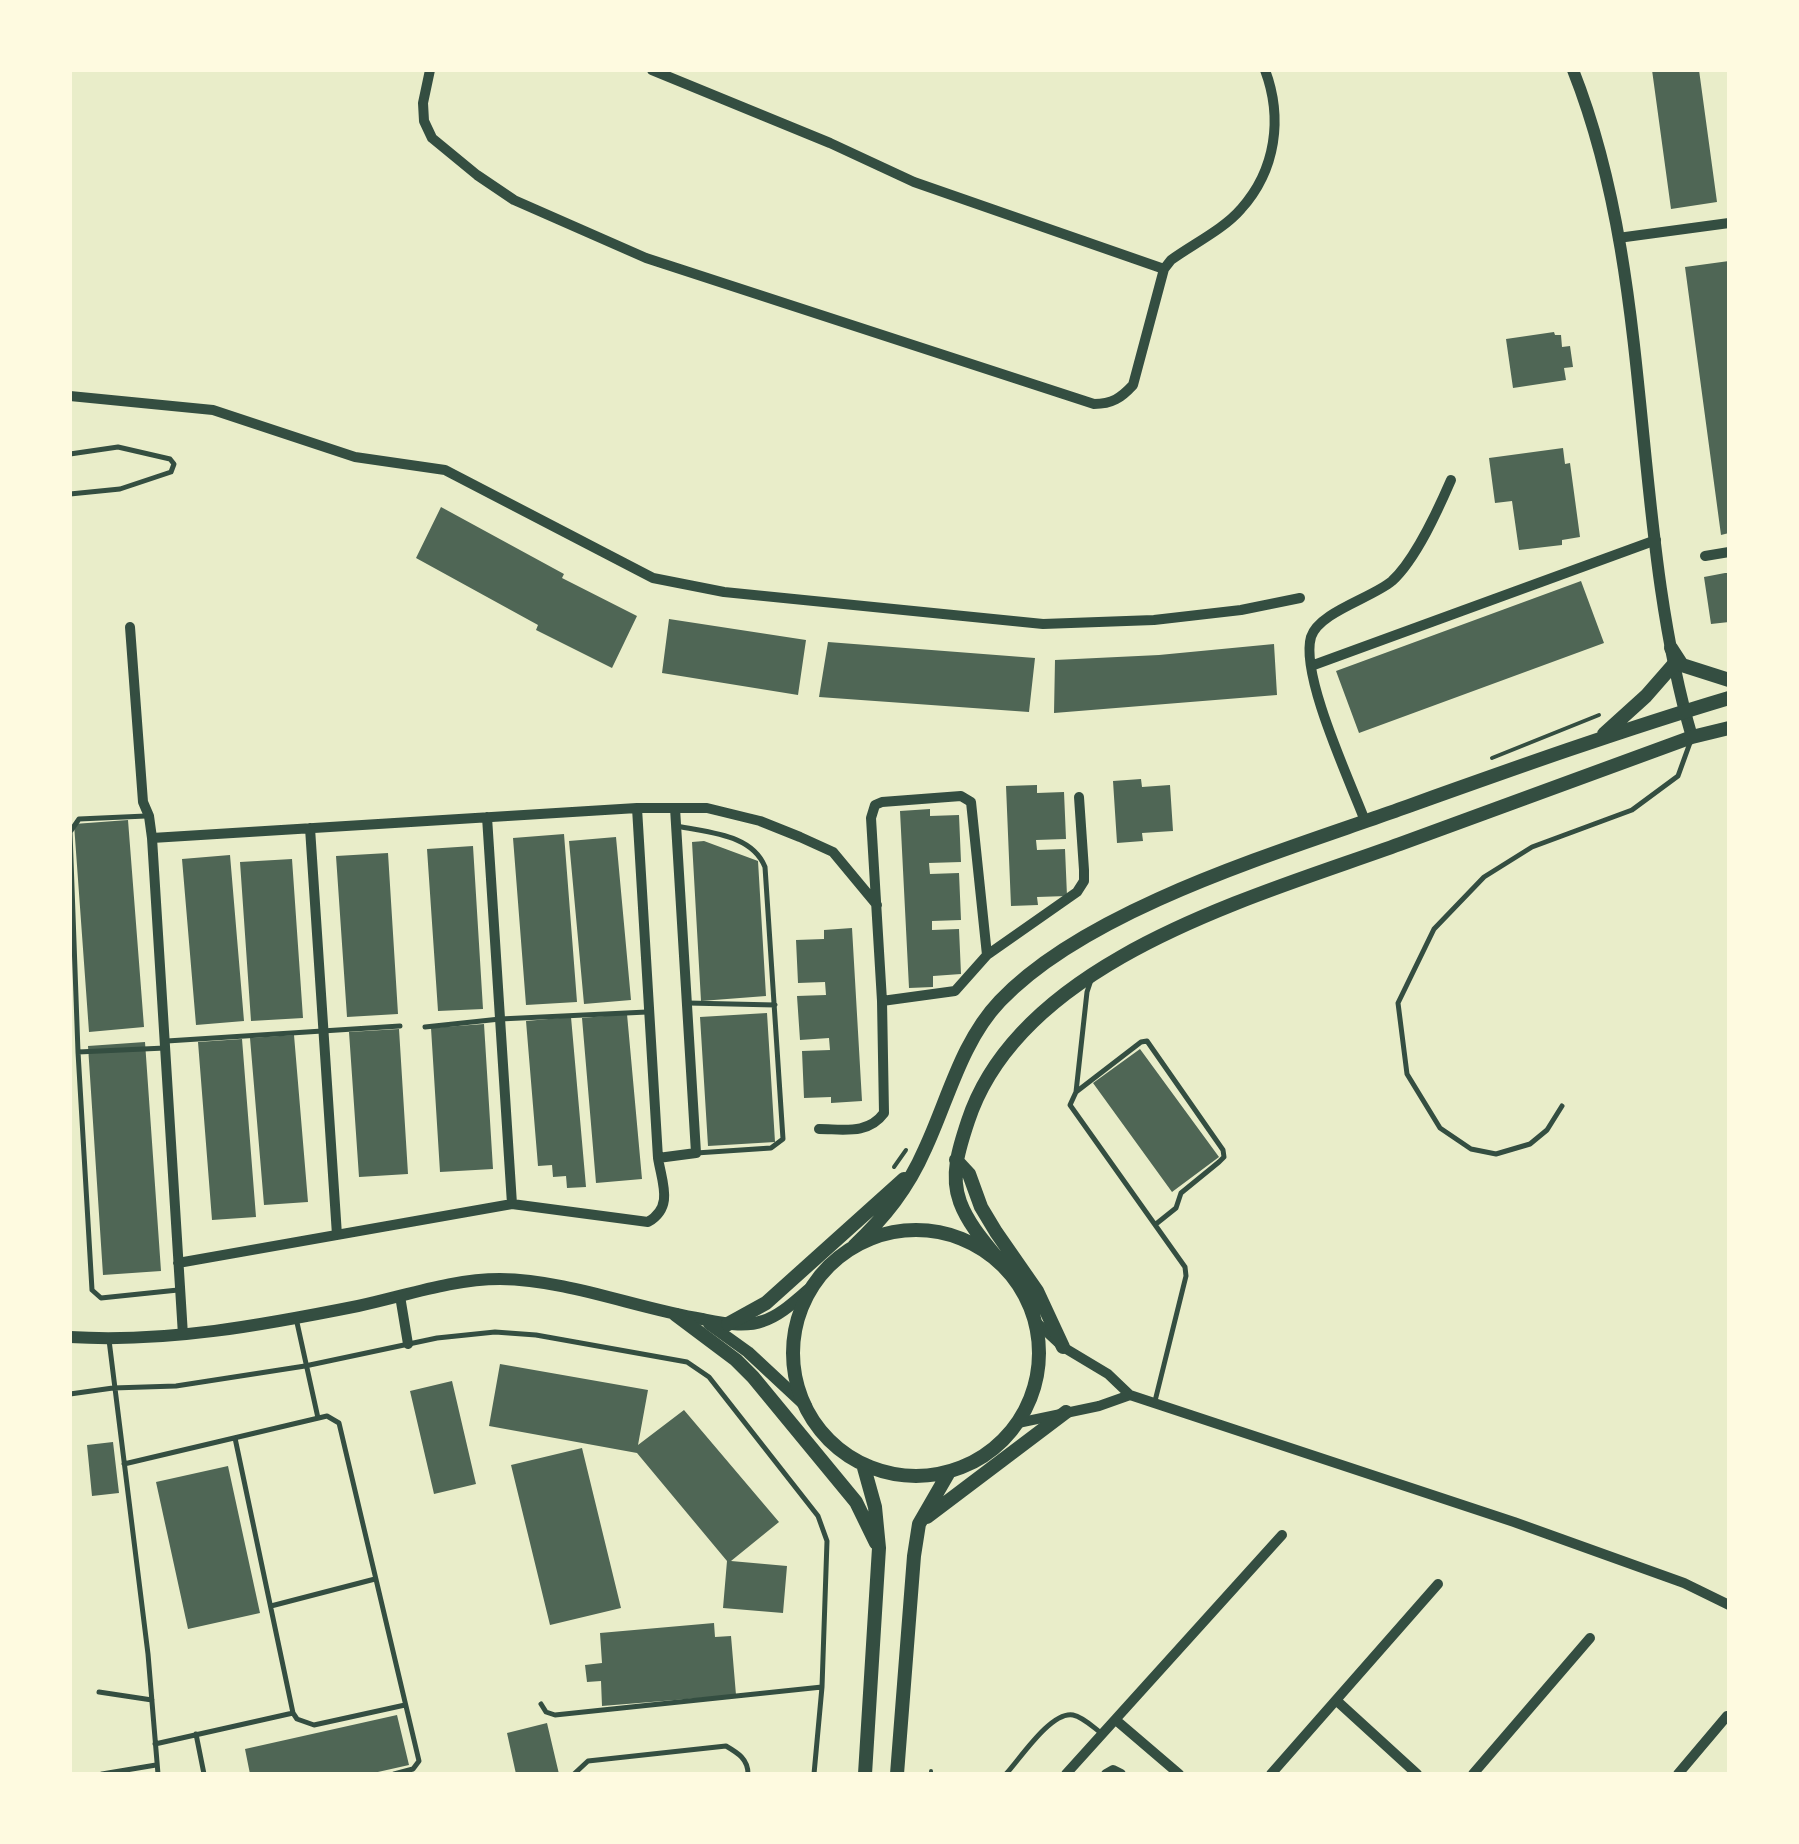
<!DOCTYPE html>
<style>
body{margin:0}
#map{position:relative;width:1799px;height:1844px;overflow:hidden;background:#e9edc9;font-family:"PT Sans Narrow",sans-serif}
canvas{display:block}
.frame{position:absolute;inset:0;border:72px solid #fefae0;pointer-events:none}
</style>
<div id="map">
<canvas width="1799" height="1844"></canvas>
<div class="frame"></div>
</div>
<script>
const g = document.querySelector('canvas').getContext('2d');
g.lineJoin = 'round';
function paint(path, color) { g.fillStyle = color; g.fill(path, 'evenodd'); }
function stroke(path, color, width, dash) { g.strokeStyle = color; g.lineWidth = width; g.lineCap = dash ? 'butt' : 'round'; g.setLineDash(dash || []); g.stroke(path); }
const building = new Path2D(`
 M1652,70H1699L1717,202L1671,209Z
 M1729,261V533L1721,535L1685,267Z
 M1554,332L1555,335H1561L1562,347L1570,346L1573,367L1564,368L1566,380L1513,388L1506,339Z
 M1563,448L1565,464L1570,463L1580,537L1562,540V545L1519,550L1512,501L1495,503L1489,458Z
 M441,507L564,574L562,578L637,616L612,668L536,630L538,625L416,558Z
 M1725,573H1729V622L1711,624L1704,577Z
 M1581,581L1604,643L1359,733L1336,671Z
 M669,619L806,640L798,695L662,673Z
 M828,642L1035,658L1029,712L819,697Z
 M1274,644L1277,695L1054,713L1055,660L1159,655Z
 M1141,779L1142,787L1170,785L1173,831L1142,833L1143,841L1117,843L1113,781Z
 M1037,785V793L1064,792L1066,839L1036,840L1037,850L1065,849L1067,896L1037,897L1038,905L1011,906L1006,786Z
 M930,809V816L959,815L961,862L929,863L930,874L959,873L961,920L932,921V930L959,929L961,974L933,976V987L909,988L900,811Z
 M128,820L144,1027L89,1032L74,824Z
 M564,834L577,1002L526,1005L513,838Z
 M616,837L631,1000L584,1004L569,841Z
 M704,841L758,861L766,996L701,1001L692,842Z
 M473,846L483,1009L438,1011L427,849Z
 M388,853L398,1014L347,1017L336,856Z
 M230,855L244,1021L196,1025L182,859Z
 M292,859L303,1018L251,1021L240,862Z
 M852,928L862,1101L831,1103V1097L804,1098L802,1051L830,1050L829,1038L800,1040L797,996L826,995L825,982L798,983L796,940L824,939V930Z
 M767,1013L775,1142L708,1146L700,1017Z
 M627,1014L642,1179L596,1183L582,1018Z
 M571,1017L586,1187L567,1188L566,1176L553,1177L552,1165L538,1166L526,1021Z
 M484,1024L493,1169L440,1172L431,1028Z
 M399,1029L408,1174L359,1177L349,1032Z
 M294,1035L308,1202L264,1205L250,1038Z
 M242,1039L256,1217L212,1220L198,1042Z
 M145,1042L161,1271L103,1275L88,1046Z
 M1140,1049L1219,1157L1172,1192L1093,1083Z
 M500,1364L648,1390L638,1445L684,1410L779,1522L731,1561L787,1566L783,1613L723,1608L727,1561L637,1453L489,1426Z
 M452,1381L476,1484L434,1494L410,1391Z
 M113,1442L119,1493L92,1496L87,1445Z
 M582,1448L621,1608L550,1625L511,1465Z
 M228,1466L260,1613L188,1629L156,1482Z
 M714,1623L715,1637L731,1636L736,1695L602,1706L601,1681L587,1682L585,1665L602,1663L600,1633Z
 M397,1715L409,1765L369,1774H250L245,1749Z
 M547,1723L559,1774H516L507,1733Z`);
const path = new Path2D(`
 M1492,758L1599,715
 M894,1167L906,1150
 M931,1771V1774`);
const service = new Path2D(`
 M70,454L118,447L170,459L174,464L171,472L120,489L70,494
 M146,816L79,819L70,832L78,1052L92,1290L101,1298L178,1290
 M677,826C709,833 752,834 765,867L783,1139L771,1148L696,1153
 M1091,980L1087,992L1076,1092L1070,1105L1185,1267L1186,1276L1155,1401
 M688,1003L775,1005
 M425,1027L500,1019L647,1012
 M167,1041L400,1026
 M78,1052L165,1048
 M1076,1092L1141,1042L1147,1041L1223,1150L1224,1157L1219,1162L1181,1193L1176,1208L1156,1224
 M1562,1106L1547,1130L1530,1144L1496,1154L1471,1149L1440,1128L1407,1074L1398,1003L1434,929L1484,877L1532,847L1632,810L1678,776L1691,740
 M296,1318L318,1418
 M109,1340L148,1654L158,1774
 M70,1394L113,1388L176,1386L305,1366L437,1338L495,1332L536,1335L687,1362L709,1377L818,1516L827,1541L822,1687L814,1774
 M235,1438L293,1713L297,1719L314,1725L405,1705
 M124,1464L327,1416L339,1423L419,1761L413,1769L394,1774
 M271,1606L375,1579
 M99,1692L152,1700
 M541,1704L546,1712L555,1715L822,1687
 M196,1734L204,1774
 M155,1744L293,1713
 M102,1774L156,1765
 M574,1774L588,1761L726,1746C738,1753 748,1759 748,1774
 M1006,1774C1020,1759 1051,1711 1073,1715C1083,1717 1093,1727 1101,1733`);
const minor = new Path2D(`
 M430,70L423,103L424,121L432,138L477,175L514,200L646,258L1094,404C1112,404 1121,398 1133,385L1164,269L1171,260C1193,244 1224,229 1241,209C1276,170 1283,118 1265,70
 M652,70L830,143L914,182L1164,269
 M1618,238L1729,223
 M70,396L213,410L355,457L445,470L653,578L724,592L1043,624L1154,620L1241,610L1300,598
 M1705,556L1729,552
 M130,627L143,802L149,816L152,838L183,1335
 M1311,666L1656,540
 M487,817L512,1204
 M1365,821C1350,781 1300,675 1311,637C1319,612 1372,598 1392,581C1416,559 1438,510 1451,480
 M310,828L337,1235
 M152,838L637,808H707L760,821L800,837L833,852L877,905
 M882,1001L955,991L987,955L1077,892L1084,881V870L1079,797
 M819,1129C843,1129 868,1135 884,1113L882,1001L871,818L875,805L882,802L961,796L971,802L987,955
 M658,1158L696,1153L675,808
 M178,1263L512,1204L648,1222C674,1207 662,1183 658,1158L637,808
 M400,1296L408,1344
 M1035,1321L1063,1347L1108,1374L1130,1395L1514,1522L1684,1583L1729,1605
 M1018,1423L1099,1406L1130,1395
 M1337,1701L1417,1774
 M1117,1721L1179,1774
 M1066,1774L1282,1535
 M1106,1774L1113,1770L1121,1774
 M1271,1774L1438,1584
 M1473,1774L1590,1638
 M1678,1774L1727,1716`);
const tertiary = new Path2D(`
 M1573,70C1656,279 1629,522 1692,737
 M709,1324L748,1352L806,1406
 M70,1337C167,1343 263,1325 358,1306C405,1296 452,1279 500,1279C569,1280 635,1308 702,1319C722,1323 744,1328 763,1321C782,1315 798,1298 813,1286`);
const secondary = new Path2D(`
 M1671,648L1682,665L1729,680
 M1604,734L1646,696L1674,664
 M956,1160L969,1174L981,1207L996,1232L1037,1291L1063,1347
 M793 1353a123 123 0 1 1 246 0a123 123 0 1 1-246 0Z
 M854,1246C885,1217 908,1188 925,1149C948,1100 961,1042 1000,1001C1086,910 1273,854 1392,812C1504,772 1615,732 1729,698
 M1003,1265C987,1245 969,1226 960,1202C950,1175 959,1148 968,1121C1021,959 1257,896 1400,844C1497,808 1595,773 1692,737L1729,728
 M676,1315L736,1360L753,1377L856,1502L876,1543
 M728,1324L766,1303L904,1179
 M863,1464L875,1507L879,1548L865,1774
 M927,1517L1066,1412
 M897,1774L914,1556L919,1524L949,1472`);
paint(building, '#4f6655');
stroke(path, '#344e41', 4);
stroke(service, '#344e41', 5);
stroke(minor, '#344e41', 10);
stroke(tertiary, '#344e41', 12);
stroke(secondary, '#344e41', 14);
</script>
